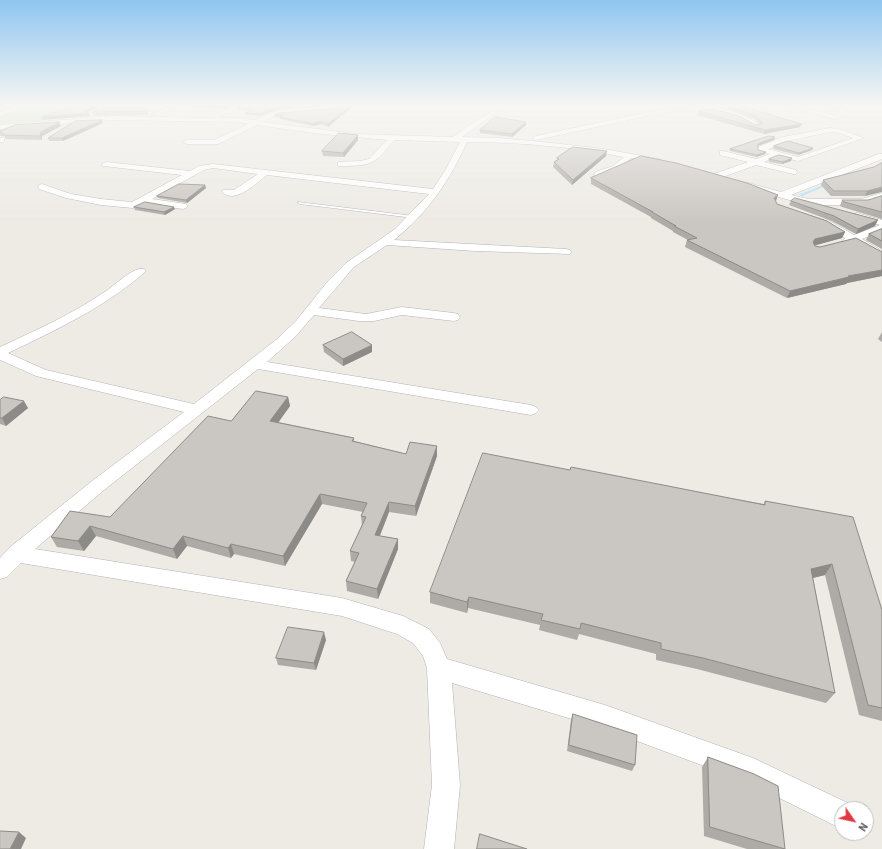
<!DOCTYPE html>
<style>
body{margin:0}
#map{position:relative;width:882px;height:849px;overflow:hidden;background:#eeebe5;font-family:Barlow,sans-serif}
canvas{display:block}
.north{position:absolute;left:834px;top:801px;width:40px;height:40px;box-sizing:border-box;background:#fff;border:1px solid #bec0c1;border-radius:50%;rotate:124deg;font-size:11px;font-weight:700;line-height:16px;text-align:center;color:#5d6164}
.north::after{content:'';display:block;margin:auto;width:14px;height:18px;background:#e03940;clip-path:polygon(50% 0,100% 100%,50% 72%,0 100%)}
</style>
<div id="map">
<canvas width="882" height="849"></canvas>
<div class="north">N</div>
</div>
<script>
const g = document.querySelector('canvas').getContext('2d');
g.lineJoin = 'round';
function paint(path, color) { g.fillStyle = color; g.fill(path, 'evenodd'); }
function stroke(path, color, width, dash) { g.strokeStyle = color; g.lineWidth = width; g.lineCap = dash ? 'butt' : 'round'; g.setLineDash(dash || []); g.stroke(path); }
const green = new Path2D(`
 M7,104H98L32,123L0,124V106Z`);
const stream = new Path2D(`
 M828,183L830,184L802,196L799,195Z`);
const lane = new Path2D(`
 M298,202L414,216L416,217L414,218L300,204L298,203Z`);
const street = new Path2D(`
 M24,104H35L0,116V112Z
 M175,104H185L157,115L152,114Z
 M238,104H247L217,118H238L255,120L278,110L345,104L339,109L279,114L263,122L357,134L453,137L471,124L494,110L496,111V113L462,137L499,138L543,142L604,149L659,159L663,161L659,163L631,158L618,169L598,176H595L594,174L595,172L613,166L624,157C572,147 519,142 467,142C450,180 428,213 394,240L566,249L570,250L571,252L570,254L475,251L387,245L354,267L319,308L366,314L402,307L454,313L458,314L460,317L458,320L454,321L402,315L374,321H359L314,315L296,336L267,362L531,405L536,407L539,410L536,413L531,415L258,369L104,490L35,549L342,598L403,616L429,629L440,643L447,659L605,705L753,758L852,805L853,809H842V829L747,782L605,729L452,683L460,785L454,849H424L432,785L427,668L423,656L413,643L397,634L342,616L21,563L7,577L0,579V558L9,548L92,481L184,412L36,376L0,360V347C36,330 73,314 106,291C115,285 134,266 144,269L146,271L144,273C103,308 56,330 8,353L46,370L194,404L277,339L296,321L328,281L346,263L395,229L429,194L267,175C256,183 235,205 222,192L223,190H234L258,174L213,168L204,170L152,199L186,204L188,206L186,208L183,209L144,203L133,208L101,205L66,198L39,189L38,187L39,185L42,184L71,194L101,199L132,202L182,175L103,166L102,164L106,162L190,171L199,166L213,164L433,189L446,169L460,142L394,140C375,164 372,166 341,166H338V162L360,161L369,159L387,140L313,133L257,125L218,144H187L183,142L187,140H214L248,124L238,122L111,120L0,129V125L111,116L215,118L213,116L214,115Z
 M686,104C707,104 745,111 760,126L755,127L739,118L694,106L536,140L532,138L536,136Z
 M778,104H790L834,115H836L841,111L822,104H833L848,110L840,118L834,119Z
 M830,128L842,130L864,138L798,161L778,156L764,162L796,170L797,172L796,174H793L756,165L720,178L717,179L713,176L714,174L748,162L720,155V151H723L756,159L770,154L758,151V147L783,137ZM830,132L839,133L853,138L798,157L768,149L788,141Z
 M0,138H4V142H0Z
 M879,154H882V159L791,195L808,199H861L882,193V199L861,205H819L815,207L742,187L741,185L745,182L781,192Z
 M857,213L882,220V231L862,239L882,251V259L853,243H844L843,241L845,238L820,222L825,219L828,220L854,235L880,225L854,218L852,216Z`);
const wall = new Path2D(`
 M190,104H233L224,109L190,107Z
 M244,104H328L278,109L260,116L246,115L245,113L250,110H238V107Z
 M344,104H356L328,127L321,124L313,126L280,119V118L275,117V115L339,108Z
 M729,106L800,127L764,134L697,115L698,111L755,125L760,124L754,119L728,109Z
 M147,108L148,112V115L94,116L93,112Z
 M103,123L63,141H49L48,138Z
 M526,125L512,137L480,133V130Z
 M61,126L42,136V140L6,139L4,136H0V131Z
 M358,135V140L344,157L323,156L322,151Z
 M775,137L774,140L758,146V150L765,154L756,157L730,151V149Z
 M774,146L813,148L812,150L798,155L773,149Z
 M606,156L572,185L553,167L554,162L557,160V158Z
 M792,158L791,161L782,164L769,162V159Z
 M882,163L865,196H831L821,185L823,180L874,167Z
 M591,178L776,201L777,204L845,232L842,238L815,245V246L820,247L882,252V276L847,283L846,284L787,298L685,247L687,240H688L673,232V231L651,218V217L591,184Z
 M205,185L206,188L187,203L158,198L157,196Z
 M882,196V219L842,207L840,206L842,200H868Z
 M791,201L875,226L856,234L832,221L789,205Z
 M134,207L175,209L165,215L135,210Z
 M882,229V249L866,240L869,234Z
 M882,332V342L878,339Z
 M323,345L372,352L343,366L324,352Z
 M288,397L290,406L278,422L354,438V441L406,454L437,456L416,516L389,512L380,536L398,539V549L378,599L347,591L346,581L355,562L351,561L350,551L362,525L361,516L363,512L322,504L285,566L234,554L231,558L187,546L177,559L96,536L84,551L57,547L51,537L110,517L231,421Z
 M0,400L28,408L6,426L0,424Z
 M570,470L764,504L765,501L882,610V721L859,715L825,575L813,578L835,693L826,703L697,669L656,660V654L579,634L577,640L539,630L540,625L468,608L467,613L430,603V592Z
 M326,640L316,670L278,665L276,658Z
 M573,714L635,765L632,771L567,751L571,720Z
 M708,757L785,849H747L704,836L702,767Z`);
const shadedWall = new Path2D(`
 M228,104H233L224,109L223,106Z
 M297,104H328L278,109L260,116V114L277,106Z
 M353,104H356L328,127V124Z
 M97,105L98,108L86,113H89L90,116L43,120L42,117L85,111Z
 M102,120L103,123L63,141L62,138Z
 M321,121V124L313,126V124Z
 M59,122L61,126L42,136V140L40,136L41,132Z
 M526,122V125L512,137V134Z
 M802,124L800,127L764,134L765,130Z
 M358,135V140L344,157L343,153Z
 M775,137L774,140L757,146L758,144Z
 M813,148L812,150L798,155L799,153Z
 M607,151L606,156L572,185L573,180Z
 M766,152L765,154L756,157L757,155Z
 M792,158L791,161L782,164L783,162Z
 M205,185L206,188L187,203L186,200Z
 M882,187V192L865,196L867,191Z
 M778,195L776,201L774,198Z
 M174,207L175,209L165,215L164,212Z
 M878,220L875,226L856,234L858,229Z
 M845,232L842,238L813,246V242L815,239Z
 M882,270V276L847,283L846,284L787,298L790,291L848,276Z
 M372,345V352L343,366V359Z
 M288,397L290,406L273,430L270,421Z
 M24,401L28,408L6,426L2,418Z
 M437,446V456L416,516L415,506Z
 M320,494L322,504L285,566L283,556Z
 M389,502V512L376,545L375,535Z
 M90,526L96,536L84,551L78,541Z
 M183,536L187,546L177,559L173,549Z
 M398,539V549L378,599L377,589Z
 M231,544L234,554L231,558L228,548Z
 M832,564L825,575L804,580L811,569Z
 M469,597L468,608L467,613V602Z
 M324,632L326,640L316,670L314,663Z
 M19,832L26,838L21,849H10Z`);
const building = new Path2D(`
 M78,104L97,105L85,111L89,113L42,117Z
 M190,104H228L223,106Z
 M244,104H297L277,106L260,114L245,113L254,108L238,107Z
 M344,104H353L328,124L321,121L313,124L280,117L283,115H275L279,113L339,108Z
 M111,105L147,108V111L93,112Z
 M738,105L802,124L765,130L698,111L712,109L739,116L755,125L762,124V122L755,116L729,106Z
 M495,117L526,122L512,134L480,130Z
 M102,120L62,138H48L75,121Z
 M59,122L41,132L40,136L4,135L2,132H0V131L15,125Z
 M339,133L358,135L343,153L322,151Z
 M769,136L775,137L758,144V150L766,152L757,155L730,149Z
 M788,141L813,148L799,153L774,146Z
 M573,147L607,151L573,180L554,162L559,159L557,158Z
 M779,155L792,158L783,162L769,159Z
 M641,156L676,163L747,183L778,195L774,198L777,204L827,221L845,232L815,239L813,242L815,246L820,247L856,238L882,252V270L848,276L849,277L790,291L687,240L697,238L674,226H676L652,212H653L591,178Z
 M882,163V187L867,191H834L823,180L874,167Z
 M179,184L205,185L186,200L157,196Z
 M882,196V212L844,202L842,200H868Z
 M795,198L878,220L858,229L834,216L791,201Z
 M145,202L174,207L164,212L134,207Z
 M882,229V241L869,234Z
 M352,332L372,345L343,359L323,345Z
 M256,391L288,397L270,421L354,438L352,441L406,454L410,442L437,446L415,506L389,502L375,535L398,539L377,589L346,581L359,553L350,551L366,517L361,516L367,503L320,494L283,556L231,544L228,548L183,536L173,549L90,526L78,541L51,537L70,511L110,517L208,416L231,421Z
 M4,397L24,401L2,418H0V400Z
 M483,453L570,470L571,467L765,505V501L853,517L882,610V708L868,705L832,564L811,569L835,693L703,658L661,649V643L581,623L580,629L541,620L543,614L469,597L467,602L430,592Z
 M288,627L324,632L314,663L276,658Z
 M573,714L637,735L635,765L569,745Z
 M708,757L754,774L778,786L785,849L710,827Z
 M0,831L19,832L10,849H0Z
 M480,834L527,849H477Z`);
paint(green, '#c7e4c3');
paint(stream, '#a9e1fb');
stroke(lane, '#b0b3b6', 1);
stroke(street, '#b0b3b6', 1);
paint(lane, '#fff');
paint(street, '#fff');
paint(wall, '#aeaaa6');
paint(shadedWall, '#8d8b87');
paint(building, '#cac6c1');
stroke(building, '#8d8b87', 1);
const sky = g.createLinearGradient(0, 0, 0, 223);
sky.addColorStop(0, '#8fc6f0');
sky.addColorStop(0.47, '#f7f6f3');
sky.addColorStop(1, '#f7f6f300');
g.fillStyle = sky;
g.fillRect(0, 0, 882, 223);
</script>
